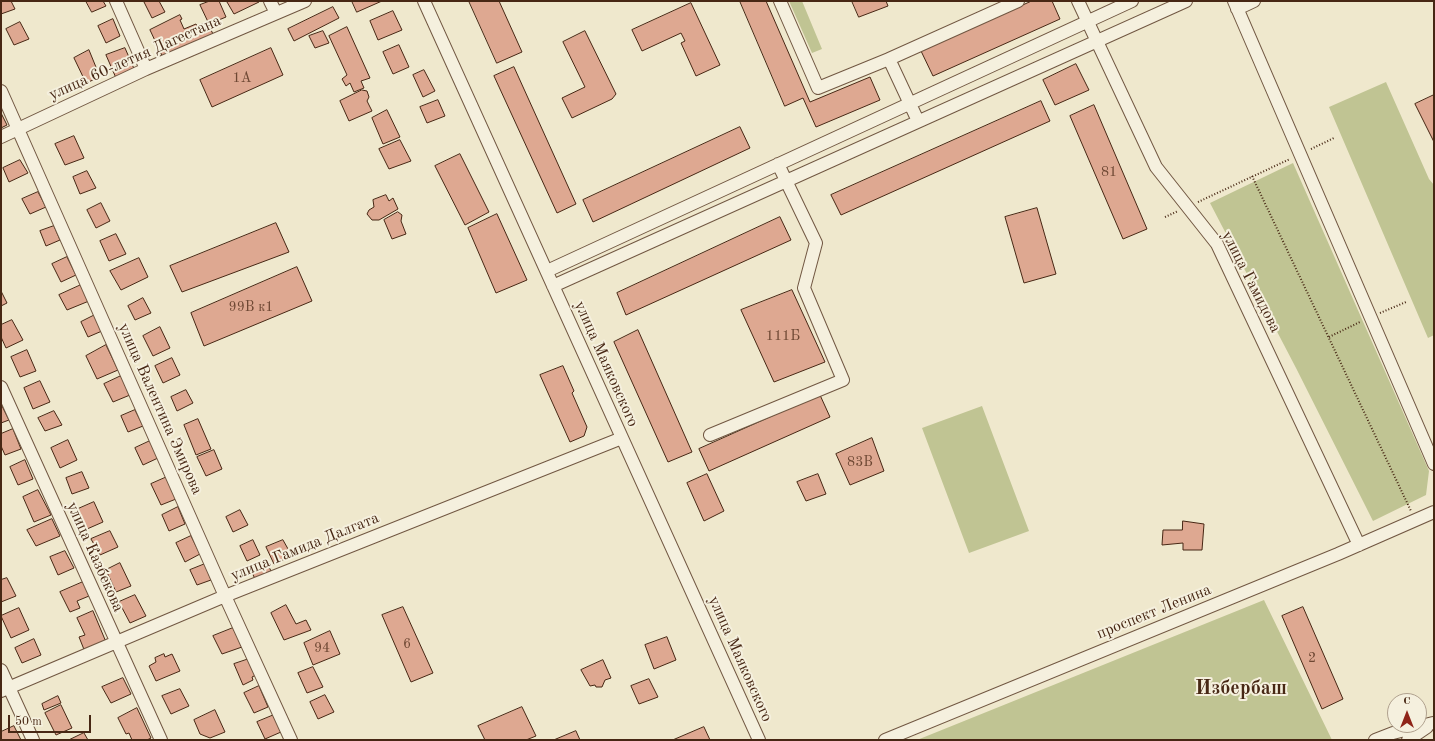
<!DOCTYPE html>
<meta charset="utf-8">
<style>
body{margin:0}
#map{position:relative;width:1435px;height:741px;overflow:hidden;background:#efe8cd;font-family:"Old Standard TT",serif}
canvas{display:block}
.frame{position:absolute;inset:0;border:2px solid #472714;pointer-events:none}
.north{position:absolute;left:1387px;top:693px;width:40px;height:40px;box-sizing:border-box;background:#f5f0de;border:1px solid #afa08d;border-radius:50%;rotate:0deg;font-size:11px;font-weight:700;line-height:16px;text-align:center;color:#472714}
.north::after{content:'';display:block;margin:auto;width:14px;height:18px;background:#8f2418;clip-path:polygon(50% 0,100% 100%,50% 72%,0 100%)}
.scale{position:absolute;left:8px;top:715px;width:83px;height:18px;box-sizing:border-box;border:2px solid #472714;border-top:0;padding-left:5px;font-size:12px;line-height:14px;white-space:nowrap;color:#472714;-webkit-text-stroke:3px #f5f0de;paint-order:stroke}
</style>
<div id="map">
<canvas width="1435" height="741"></canvas>
<div class="frame"></div>
<div class="north">С</div>
<div class="scale">50 m</div>
</div>
<script>
const g = document.querySelector('canvas').getContext('2d');
g.lineJoin = 'round';
function paint(path, color) { g.fillStyle = color; g.fill(path, 'evenodd'); }
function stroke(path, color, width, dash) { g.strokeStyle = color; g.lineWidth = width; g.lineCap = dash ? 'butt' : 'round'; g.setLineDash(dash || []); g.stroke(path); }
function write(font, color, halo, rows, align = 'center') {
  g.font = font + ' "Old Standard TT",serif'; g.lineWidth = 4; g.setLineDash([]); g.textBaseline = 'middle'; g.strokeStyle = halo; g.fillStyle = color; for (const [text, x, y, turn = 0] of rows) {
    g.save(); g.translate(x, y); g.rotate((+turn || 0) * Math.PI / 180); g.textAlign = isNaN(turn) ? turn : align; if (halo) g.strokeText(text, 0, 0); g.fillText(text, 0, 0); g.restore();
  }
}
const green = new Path2D(`
 M789,1H802L822,49L812,53Z
 M1386,82L1429,179L1434,185V335L1428,338L1329,107Z
 M1293,163L1429,471L1426,495L1373,521L1296,368L1210,203Z
 M982,406L1029,531L969,553L922,428Z
 M1264,600L1332,740H917Z`);
const building = new Path2D(`
 M1,1H11L15,9L1,14Z
 M86,1H103L106,6L92,12Z
 M159,1L165,12L152,18L144,2Z
 M210,1H219L226,17L209,24L200,5Z
 M228,1H258L259,2L234,14L227,2Z
 M352,1H382L357,12Z
 M469,1H499L522,52L497,63Z
 M740,1H766L810,102L870,77L880,100L816,127L803,98L785,106Z
 M852,1H886L888,6L859,17Z
 M1032,1H1052L1060,19L933,76L921,51Z
 M691,3L720,65L696,76L681,43L685,41L681,33L642,51L632,30Z
 M333,7L339,18L294,41L288,29Z
 M393,11L402,30L378,40L370,21Z
 M180,15L182,19L180,20L184,29L196,24L197,26L207,22L214,36L164,60L150,30Z
 M113,19L120,36L106,43L98,26Z
 M20,22L29,39L14,45L6,29Z
 M347,27L370,78L361,81L364,88L354,92L350,83L346,86L342,79L347,75L329,36Z
 M323,31L329,43L315,48L309,36Z
 M585,31L616,94L612,99L572,118L562,98L585,87L563,42Z
 M399,45L409,67L393,74L383,52Z
 M125,48L135,71L116,78L106,55Z
 M271,48L283,75L212,107L200,80Z
 M89,50L100,77L86,83L74,58Z
 M1076,64L1089,90L1055,105L1043,80Z
 M514,67L576,204L557,213L494,76Z
 M424,70L435,91L423,97L413,75Z
 M362,90L367,91L369,97L367,101L372,111L349,121L340,101Z
 M1434,95V142L1415,104Z
 M438,100L445,116L427,123L420,107Z
 M1041,101L1050,121L841,215L831,195Z
 M1094,105L1147,229L1123,239L1070,116Z
 M387,110L400,137L383,144L372,118Z
 M1,113L7,125L1,128Z
 M740,127L750,148L593,222L583,200Z
 M74,136L84,158L65,165L55,144Z
 M400,140L411,161L389,169L379,149Z
 M460,154L489,212L465,225L435,166Z
 M20,160L28,173L9,182L3,168Z
 M87,171L96,188L80,194L73,177Z
 M38,192L46,207L30,214L22,199Z
 M386,195L389,201L393,198L398,209L379,220H372L367,214L369,210L374,207L373,200Z
 M101,203L110,221L96,228L87,210Z
 M1037,208L1056,274L1024,283L1005,217Z
 M398,212L402,215L401,221L406,234L392,239L384,220Z
 M497,214L527,280L496,293L468,228Z
 M780,217L791,240L626,315L617,293Z
 M276,223L289,252L182,292L170,266Z
 M54,226L60,240L46,246L40,231Z
 M116,234L126,254L109,261L100,241Z
 M67,257L76,275L61,282L52,264Z
 M139,258L148,277L121,290L110,271Z
 M297,267L312,301L204,346L191,313Z
 M81,285L89,301L67,310L59,295Z
 M792,290L825,362L774,382L741,310Z
 M1,291L7,303L1,306Z
 M143,298L151,313L135,320L128,306Z
 M95,315L102,331L88,337L81,322Z
 M12,320L23,340L6,348L1,337V325Z
 M160,327L170,348L153,356L143,336Z
 M638,330L692,452L668,462L614,342Z
 M106,345L118,370L97,379L86,356Z
 M27,350L36,371L20,377L11,357Z
 M172,358L180,375L163,383L155,366Z
 M563,366L574,391L572,393L587,427L584,436L570,442L540,375Z
 M121,376L130,395L113,402L104,384Z
 M40,381L50,402L33,409L24,388Z
 M186,390L193,403L177,411L171,397Z
 M820,395L830,417L709,471L699,449Z
 M1,404L9,420L1,423Z
 M135,410L143,426L128,432L121,416Z
 M54,411L62,425L45,431L38,418Z
 M198,419L211,449L196,455L184,425Z
 M13,429L21,449L5,455L1,446V434Z
 M872,438L884,471L850,485L836,454Z
 M68,440L77,460L60,468L51,448Z
 M150,441L158,458L143,465L135,448Z
 M214,450L222,469L206,476L197,457Z
 M25,460L33,479L18,485L10,467Z
 M82,472L89,488L72,494L66,478Z
 M707,474L724,511L704,521L687,483Z
 M818,474L826,494L806,501L797,482Z
 M167,477L176,499L161,505L151,484Z
 M38,490L51,515L34,522L23,497Z
 M94,502L103,522L87,529L78,509Z
 M178,507L185,524L169,531L162,515Z
 M240,510L248,525L233,532L226,517Z
 M52,519L60,536L36,546L27,530Z
 M1183,521L1204,524L1202,550H1183V543L1162,545L1163,530H1182Z
 M110,531L118,547L100,555L91,539Z
 M191,536L200,554L185,562L176,543Z
 M253,540L260,555L247,561L240,546Z
 M283,540L292,556L274,564L266,547Z
 M65,551L74,568L58,575L50,557Z
 M266,561L271,571L255,579L250,568Z
 M120,563L131,586L116,592L106,570Z
 M205,564L211,580L197,585L190,570Z
 M7,578L16,596L1,602V580Z
 M83,582L89,596L77,601L80,608L70,612L60,592Z
 M135,595L146,616L130,623L119,602Z
 M286,605L296,624L306,620L311,630L284,640L271,613Z
 M403,607L433,673L411,682L382,615Z
 M1303,607L1343,699L1322,709L1282,616Z
 M19,608L29,630L11,638L1,616Z
 M93,611L106,642L85,652L79,637L85,635L77,618Z
 M233,628L242,647L222,654L213,636Z
 M330,631L340,654L313,665L304,643Z
 M667,637L676,660L654,669L645,645Z
 M34,639L41,655L22,663L15,648Z
 M164,654L165,657L172,654L180,671L156,681L149,666L156,662L155,658Z
 M249,659L256,675L252,677L253,680L243,685L234,664Z
 M603,660L611,678L605,680L602,687H596L595,685L590,686L581,670Z
 M313,667L323,687L307,693L298,673Z
 M123,678L131,694L111,703L102,687Z
 M649,679L658,697L639,704L631,686Z
 M259,686L268,707L254,713L244,693Z
 M180,689L189,706L171,714L162,696Z
 M325,695L334,712L318,719L310,702Z
 M58,696L61,703L44,710L42,704Z
 M61,705L72,728L56,735L45,713Z
 M522,707L536,736L526,740H485L478,726Z
 M137,708L151,738L147,740H132L129,733L126,734L118,718Z
 M215,710L225,732L210,738L200,734L194,720Z
 M274,715L281,732L265,739L257,722Z
 M14,726L21,740H1V732Z
 M704,727L710,740H673Z
 M576,731L580,740H554Z
 M84,733L88,740H69Z`);
const path = new Path2D(`
 M1311,149L1334,138
 M1252,176L1411,511
 M1198,202L1290,159
 M1165,217L1178,211
 M1380,313L1406,302
 M1329,337L1360,322`);
const minor = new Path2D(`
 M116,1L146,69
 M270,1L276,13
 M424,1L759,740
 M780,1L818,88L889,59L918,121
 M1078,1L1156,167L1217,244L1359,545
 M1234,1L1434,464
 M1237,9L1254,1
 M889,59L1018,1
 M1,91L225,596L291,740
 M1,137L146,69L305,1
 M547,271L1132,1
 M553,286L1186,1
 M1,387L161,740
 M710,435L843,380L804,288L816,243L778,164
 M1,670L33,740
 M1,691L225,596L622,438
 M885,740L1338,554L1434,512
 M1375,740L1393,733L1433,723
 M1408,740L1427,727`);
const numberNames = [
 ["1А",242,78],
 ["81",1109,172],
 ["99В к1",251,307],
 ["111Б",783,336],
 ["83В",860,462],
 ["6",407,644],
 ["94",322,648],
 ["2",1312,658]
];
const streetNames = [
 ["улица 60-летия Дагестана",135,58,-24],
 ["улица Гамидова",1251,282,63],
 ["улица Маяковского",606,364,66],
 ["улица Валентина Эмирова",160,409,66],
 ["улица Гамида Далгата",305,547,-22],
 ["улица Казбекова",95,557,66],
 ["проспект Ленина",1154,612,-22],
 ["улица Маяковского",740,659,66]
];
const districtNames = [
 ["Избербаш",1241,689]
];
paint(green, '#c0c493');
paint(building, '#dea891');
stroke(building, '#472714', 1);
stroke(minor, '#715742', 14);
stroke(path, '#472714', 2, [1, 2]);
stroke(minor, '#f5f0de', 12);
write('14px', '#6d4733', null, numberNames);
write('16px', '#472714', '#f5f0de', streetNames);
write('bold 20px', '#472714', '#f5f0de', districtNames);
</script>
